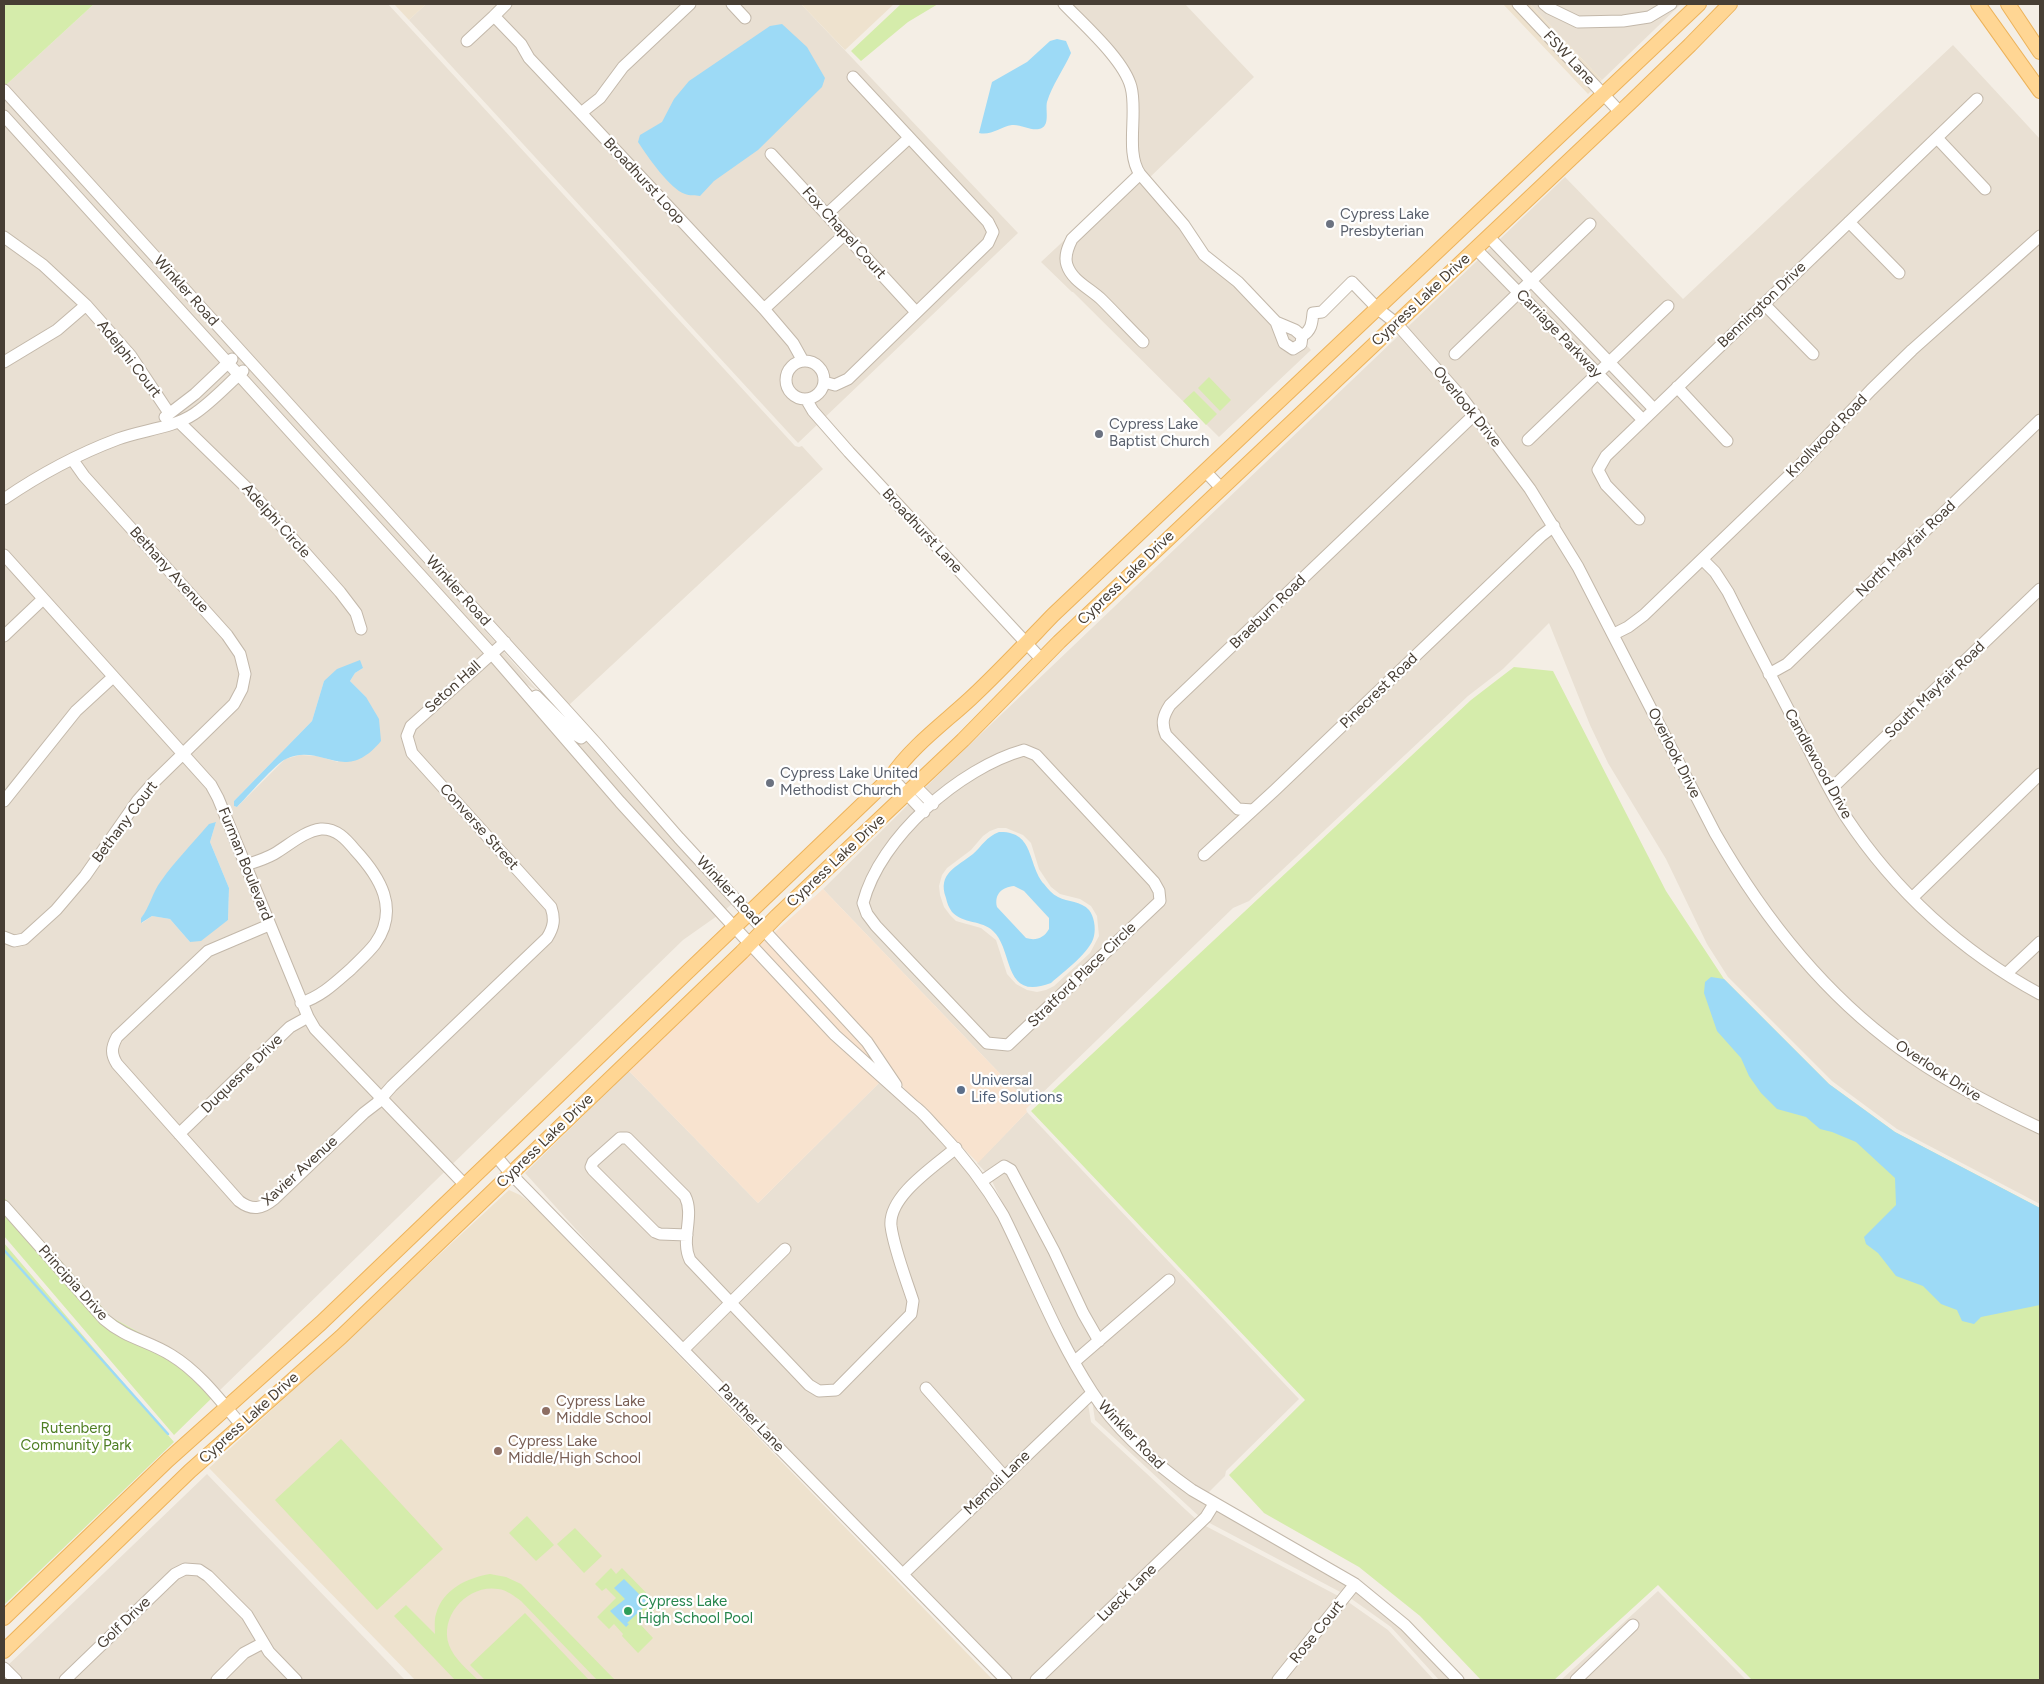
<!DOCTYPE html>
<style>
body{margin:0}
#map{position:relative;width:2044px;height:1684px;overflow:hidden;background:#f4eee5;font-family:Figtree,sans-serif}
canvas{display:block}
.frame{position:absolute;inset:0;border:5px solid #473e34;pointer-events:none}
</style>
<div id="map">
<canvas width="2044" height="1684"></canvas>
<div class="frame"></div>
</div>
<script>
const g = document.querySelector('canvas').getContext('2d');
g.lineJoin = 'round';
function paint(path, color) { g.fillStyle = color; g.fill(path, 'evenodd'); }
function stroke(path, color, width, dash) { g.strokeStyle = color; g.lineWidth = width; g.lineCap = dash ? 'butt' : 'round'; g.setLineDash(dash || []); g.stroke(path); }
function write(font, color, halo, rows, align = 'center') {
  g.font = font + ' Figtree,sans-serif'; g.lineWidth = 4.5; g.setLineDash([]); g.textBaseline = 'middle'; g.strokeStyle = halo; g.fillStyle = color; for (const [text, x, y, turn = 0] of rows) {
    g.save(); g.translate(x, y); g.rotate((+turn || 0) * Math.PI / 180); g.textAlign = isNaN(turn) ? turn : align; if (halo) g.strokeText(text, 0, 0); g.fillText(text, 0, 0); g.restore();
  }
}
const residential = new Path2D(`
 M94,4H388L795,446L799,447L802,446L823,469L569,705L6,85Z
 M426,4H801L1018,233L798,443L409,20Z
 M1056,4H1185L1254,77L1147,180L1213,262L1250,285L1311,350L1219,437L1073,292H1072L1041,262L1137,172L1124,73Z
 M1530,4H1681L1602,80Z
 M1953,45L2040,139V1204L1897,1129L1832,1081L1728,977L1707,944L1666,859L1608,763L1590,725L1549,623L1503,669L1468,696L1249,901L1233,908L1030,1105L823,889L942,771L1565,177L1683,299ZM998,828H1006L1023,835L1031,843L1039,869L1051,887L1060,894L1080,899L1091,906L1097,916L1099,936L1090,953L1054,986L1046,990L1037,992L1027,990L1016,984L1007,974L996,940L981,928L956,921L950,915L944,907L940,895L939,886L942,875L947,868L971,850L983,836L990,831Z
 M4,97L392,525L539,692L523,682L4,109Z
 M4,123L514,686L717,916L683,940L218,1392L186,1358L111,1317L4,1197ZM363,668L355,673L350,681L366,697L338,762L317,756L300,755L285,759L237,807L234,806V801L312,721L324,681ZM216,822L210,842L229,888L228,920L190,942L170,919L152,916L142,923L141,918Z
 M572,738L587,740L733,903L725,910L623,799Z
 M629,1071L758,1203L880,1082L903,1104L920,1116L975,1179L999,1217L1087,1393L903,1567L613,1270L525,1173Z
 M1027,1112L1299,1399L1226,1471L1225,1476L1207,1494L1194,1486L1152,1452L1111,1410L1083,1369L990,1177L977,1163Z
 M1087,1398L1091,1422L1200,1523L1344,1599L1388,1630L1434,1680H1006L903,1574Z
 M1092,1400L1128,1442L1339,1579L1402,1628L1452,1680H1439L1391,1627L1346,1595L1202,1519L1095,1420Z
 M207,1474L405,1680H4V1669Z
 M1658,1591L1746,1680H1561Z`);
const commercial = new Path2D(`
 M823,889L1030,1105L1026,1109L1027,1112L978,1163L947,1132L927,1109L906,1091L876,1045L774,933Z
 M767,939L855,1035L881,1070L839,1032L758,946Z
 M751,953L880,1082L758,1203L629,1071Z`);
const education = new Path2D(`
 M394,4H426L409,20Z
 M801,4H894L845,50Z
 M1503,4H1530L1602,80L1588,94Z
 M509,1190L520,1195L532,1204L993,1680H415L209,1468Z`);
const green = new Path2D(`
 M4,4H94L6,85L4,83Z
 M901,4H938L908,22L861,61L851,51Z
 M1209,377L1231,400L1220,411L1198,388Z
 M1194,391L1217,414L1206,425L1183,401Z
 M1514,667L1553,671L1666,891L1724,979L1829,1084L1895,1132L2040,1208V1680H1752L1658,1585L1554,1680H1481L1420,1616L1359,1567L1264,1513L1229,1475L1305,1400L1031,1111L1471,700Z
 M4,1197L111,1317L186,1358L218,1392L174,1435L4,1236Z
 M4,1243L174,1442L4,1605Z
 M341,1439L443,1549L377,1610L275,1500Z
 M527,1516L554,1545L536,1561L509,1533Z
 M575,1528L602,1556L584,1573L557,1544Z
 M611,1568L616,1574L622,1568L659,1606L640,1624L653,1638L638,1653L622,1636L623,1634L614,1624L609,1629L597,1617L616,1598L606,1588L602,1591L595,1584Z
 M490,1574L506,1577L521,1584L615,1680H597L521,1601C514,1596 507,1590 498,1589C468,1584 439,1616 449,1645C454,1659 468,1670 478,1680H455L394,1616L406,1605L435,1634C435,1628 434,1620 436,1614C443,1589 467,1578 490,1574Z
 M525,1613L589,1680H485L470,1665Z`);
const water = new Path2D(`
 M782,24L807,47L825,78L822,87L758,150L714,181L700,196C696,195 689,196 685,194C670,189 647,156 638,142L640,135L662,122L674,99L689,81L770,26Z
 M1057,39L1066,41L1071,53C1064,69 1052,85 1047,102C1045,110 1051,127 1039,129C1031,131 1021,124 1012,125C1000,127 991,136 979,133L992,82L1027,62L1050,41Z
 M360,660L363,668L355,673L350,681L366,697L379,719L381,741C344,786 322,742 286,759C276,763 247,797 237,807L234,806V801L312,721L324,681L337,669Z
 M216,822L210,842L229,888L228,920L201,941L190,942L170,919L152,916L141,923V918C150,907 152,893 161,881C175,861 193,843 209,824Z
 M999,832C1035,831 1027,864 1044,884C1048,889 1052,894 1058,897C1068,902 1081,901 1089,910C1094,916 1096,928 1094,936C1091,952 1063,972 1051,983C1002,1002 1014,950 993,931C982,920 963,924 952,912C949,908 947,903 946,898C937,873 957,867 973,854C982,846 986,837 999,832ZM1014,886L1024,891L1049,918V929C1044,938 1036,941 1026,938L997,907C994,894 1002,887 1014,886Z
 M1711,977L1724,979L1829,1084L1895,1132L2040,1208V1305L1981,1317L1974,1324L1962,1321L1957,1310L1941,1304L1923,1286L1896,1276L1878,1253L1866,1244L1864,1237L1896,1205L1895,1178L1856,1142L1832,1132L1820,1129L1806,1117L1777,1109L1761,1093L1749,1076L1741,1058L1717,1031L1704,993L1705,982Z
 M624,1579L648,1603L627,1623L629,1624L626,1627L610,1611L625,1599L614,1588Z`);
const stream = new Path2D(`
 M4,1250L168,1434`);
const minor = new Path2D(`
 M506,4L494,16L521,44L529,58L581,113L764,309L793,343L803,361
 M732,4L745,18
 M1064,4C1084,25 1124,60 1131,87C1138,113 1125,153 1140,174L1184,225L1204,255L1238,282L1276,322L1295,330L1302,336L1301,344L1293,349L1284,343L1276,322
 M1518,4L1620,112
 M1544,4L1549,8L1578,22L1623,21L1649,17L1671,4
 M467,41L494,16
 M4,90L596,743L679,838L867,1042L896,1085
 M581,113L600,98L623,67L690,4
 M4,116L491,653L620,802L724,916L835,1035L914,1106C924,1113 930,1122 939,1131C964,1157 985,1184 1003,1215C1032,1273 1056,1337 1092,1392C1117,1431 1154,1463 1192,1490L1355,1584L1405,1625L1458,1680
 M1937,138L1985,189
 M771,154L916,312
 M1140,174L1072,239C1068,247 1064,256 1067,265C1072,281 1091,289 1102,300C1116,314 1129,328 1143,342
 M827,214L909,138
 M1849,222L1899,273
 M1488,236L1654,409
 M4,237L43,265L86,305L57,330L4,362
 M1475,248L1643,420
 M1764,304L1813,354
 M86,305L131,356L169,413
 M764,309L845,234
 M1302,336C1311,331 1312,324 1313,313L1322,312L1352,282L1378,309L1396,323L1463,399L1530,489L1578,567L1715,833C1762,915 1822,992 1899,1048C1943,1080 1991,1105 2040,1128
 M1455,354L1590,224
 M786 380a19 19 0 1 1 38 0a19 19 0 1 1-38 0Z
 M824,382L835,385L848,379L988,243L993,232L988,222L853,77
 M1677,387L1727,441
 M806,399L813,411L849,452L1042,660
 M165,417L195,394L232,359
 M179,422L253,494L340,592L356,613L361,629
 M1528,440L1668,306
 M1205,471L1221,488
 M4,499C39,475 78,454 118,439C142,430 173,428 194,414C212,402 227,385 243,371
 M1639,519L1606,485L1598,470L1606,456L1977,99
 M4,555L211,785L218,798L308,1017L315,1029L465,1185
 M1703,560L1715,572L1728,592C1751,638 1775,684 1799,730C1814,759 1828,789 1846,817C1895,891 1962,952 2040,994
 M1614,634L1628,627L1644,615L1798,467L1871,390L1912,350L2040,236
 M4,636L43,599
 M1769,674L1787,664L2040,420
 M536,696L574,734L581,738L587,733
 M1024,750L1036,755L1154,882L1159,891L1160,901L1008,1045L987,1043L876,926L867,914L863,903C880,837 960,768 1024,750Z
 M891,777L924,812
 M915,786L933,804
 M1830,790L2040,589
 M4,801L76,711L113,677
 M1253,810L1238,809L1166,735C1161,723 1163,716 1170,705L1475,414
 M1204,855L1275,790L1541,536L1554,526
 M246,865C255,862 265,859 274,854C288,846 304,831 321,829C336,828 346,839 355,850C380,877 400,909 375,944C368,953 359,961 351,969C335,983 322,996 301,1003
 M1912,898L2040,774
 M269,925L208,951L117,1037C111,1048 111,1054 117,1064L239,1201C252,1211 262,1209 274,1199L364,1113L377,1103L392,1086L547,938C554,927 555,919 551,907L412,753L407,736L411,726L505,642
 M4,937L14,941L24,939L56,910L85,876L138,800L152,784L234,704L242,689L245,674L240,654L227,635L84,476L72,459
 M2006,974L2040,942
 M179,1134L290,1027L308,1017
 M496,1156L511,1174L1006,1680
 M982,1181L1004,1166L1011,1170L1054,1251L1083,1313L1099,1341
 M4,1206L104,1319C127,1339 147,1340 171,1355C199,1372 220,1400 241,1425
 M687,1235L660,1234L655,1232L593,1170L591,1167L593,1162L620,1138H627L685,1196C695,1216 680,1239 690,1260L809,1385L819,1391L836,1390L911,1314L913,1301C906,1279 894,1249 891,1226C888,1196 935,1166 956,1148
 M684,1349L785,1249
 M1074,1362L1169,1280
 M926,1388L1004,1476
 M903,1574L1092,1393
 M4,1668L16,1680
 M65,1680L175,1574L185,1569L199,1570L208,1576L247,1615L269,1652L296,1680
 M217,1680L244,1653L263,1643
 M1036,1680L1206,1517L1214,1504
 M1278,1680L1355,1584
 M1576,1680L1633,1625`);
const major = new Path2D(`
 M1978,4L2040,91
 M2008,4L2040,52
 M4,1618L168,1460L321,1323L891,777C911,747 944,723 970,699C999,672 1026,643 1053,615L1699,4
 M4,1651L190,1471L341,1337L742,952L777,916L963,740L1059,642L1631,102L1690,45L1730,4`);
const markers = [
 [1330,224,5,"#6b7280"],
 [1099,434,5,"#6b7280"],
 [770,783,5,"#6b7280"],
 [961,1090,5,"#5c6f8a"],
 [546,1411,5,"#8d6e63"],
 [498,1451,5,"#8d6e63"],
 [628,1611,5,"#2e9e5b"]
];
const streetNames = [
 ["FSW Lane",1569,58,47],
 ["Broadhurst Loop",644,181,47],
 ["Fox Chapel Court",844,233,48],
 ["Winkler Road",186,291,48],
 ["Cypress Lake Drive",1421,300,-43],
 ["Bennington Drive",1762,305,-44],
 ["Carriage Parkway",1559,334,46],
 ["Adelphi Court",129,359,52],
 ["Overlook Drive",1467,407,51],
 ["Knollwood Road",1827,436,-46],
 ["Adelphi Circle",276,521,48],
 ["Broadhurst Lane",922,531,47],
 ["North Mayfair Road",1906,549,-44],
 ["Bethany Avenue",169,570,48],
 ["Cypress Lake Drive",1126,578,-44],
 ["Winkler Road",458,591,48],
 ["Braeburn Road",1268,612,-44],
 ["Seton Hall",453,687,-42],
 ["South Mayfair Road",1935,690,-44],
 ["Pinecrest Road",1379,691,-44],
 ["Overlook Drive",1674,753,63],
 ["Candlewood Drive",1818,764,61],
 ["Bethany Court",125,822,-53],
 ["Converse Street",479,827,48],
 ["Cypress Lake Drive",836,861,-43],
 ["Furman Boulevard",245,864,68],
 ["Winkler Road",729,891,47],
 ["Stratford Place Circle",1082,975,-44],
 ["Overlook Drive",1938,1071,33],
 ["Duquesne Drive",242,1074,-44],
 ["Cypress Lake Drive",545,1141,-44],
 ["Xavier Avenue",300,1171,-42],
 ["Principia Drive",73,1283,48],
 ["Cypress Lake Drive",249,1418,-42],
 ["Panther Lane",751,1418,46],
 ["Winkler Road",1131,1435,46],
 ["Memoli Lane",997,1483,-44],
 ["Lueck Lane",1127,1593,-44],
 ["Golf Drive",124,1623,-44],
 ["Rose Court",1317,1632,-51]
];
const worshipNames = [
 ["Cypress Lake",1340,215],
 ["Presbyterian",1340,232],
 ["Cypress Lake",1109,425],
 ["Baptist Church",1109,442],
 ["Cypress Lake United",780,774],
 ["Methodist Church",780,791]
];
const serviceNames = [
 ["Universal",971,1081],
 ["Life Solutions",971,1098]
];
const educationNames = [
 ["Cypress Lake",556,1402],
 ["Middle School",556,1419],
 ["Cypress Lake",508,1442],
 ["Middle/High School",508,1459]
];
const parkNames = [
 ["Rutenberg",76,1429],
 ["Community Park",76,1446]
];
const leisureNames = [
 ["Cypress Lake",638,1602],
 ["High School Pool",638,1619]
];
paint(residential, '#e9e0d3');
paint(commercial, '#f8e3cf');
paint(education, '#eee2ce');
paint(green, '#d5ecab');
paint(water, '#9ddaf6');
stroke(stream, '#9ddaf6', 2.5);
stroke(minor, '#c3b8aa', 13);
stroke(major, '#edb35b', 16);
stroke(minor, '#fff', 11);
stroke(major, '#ffd694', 14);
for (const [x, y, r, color] of markers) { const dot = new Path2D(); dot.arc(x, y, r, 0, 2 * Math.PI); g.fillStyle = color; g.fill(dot); stroke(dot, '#fff', 2); }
write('15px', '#473e34', '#fff', streetNames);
write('15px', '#5b616d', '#fff', worshipNames, 'left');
write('15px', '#4e5e75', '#fff', serviceNames, 'left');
write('15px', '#785e54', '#fff', educationNames, 'left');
write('15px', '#4e7e23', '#fff', parkNames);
write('15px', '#27864d', '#fff', leisureNames, 'left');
</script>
